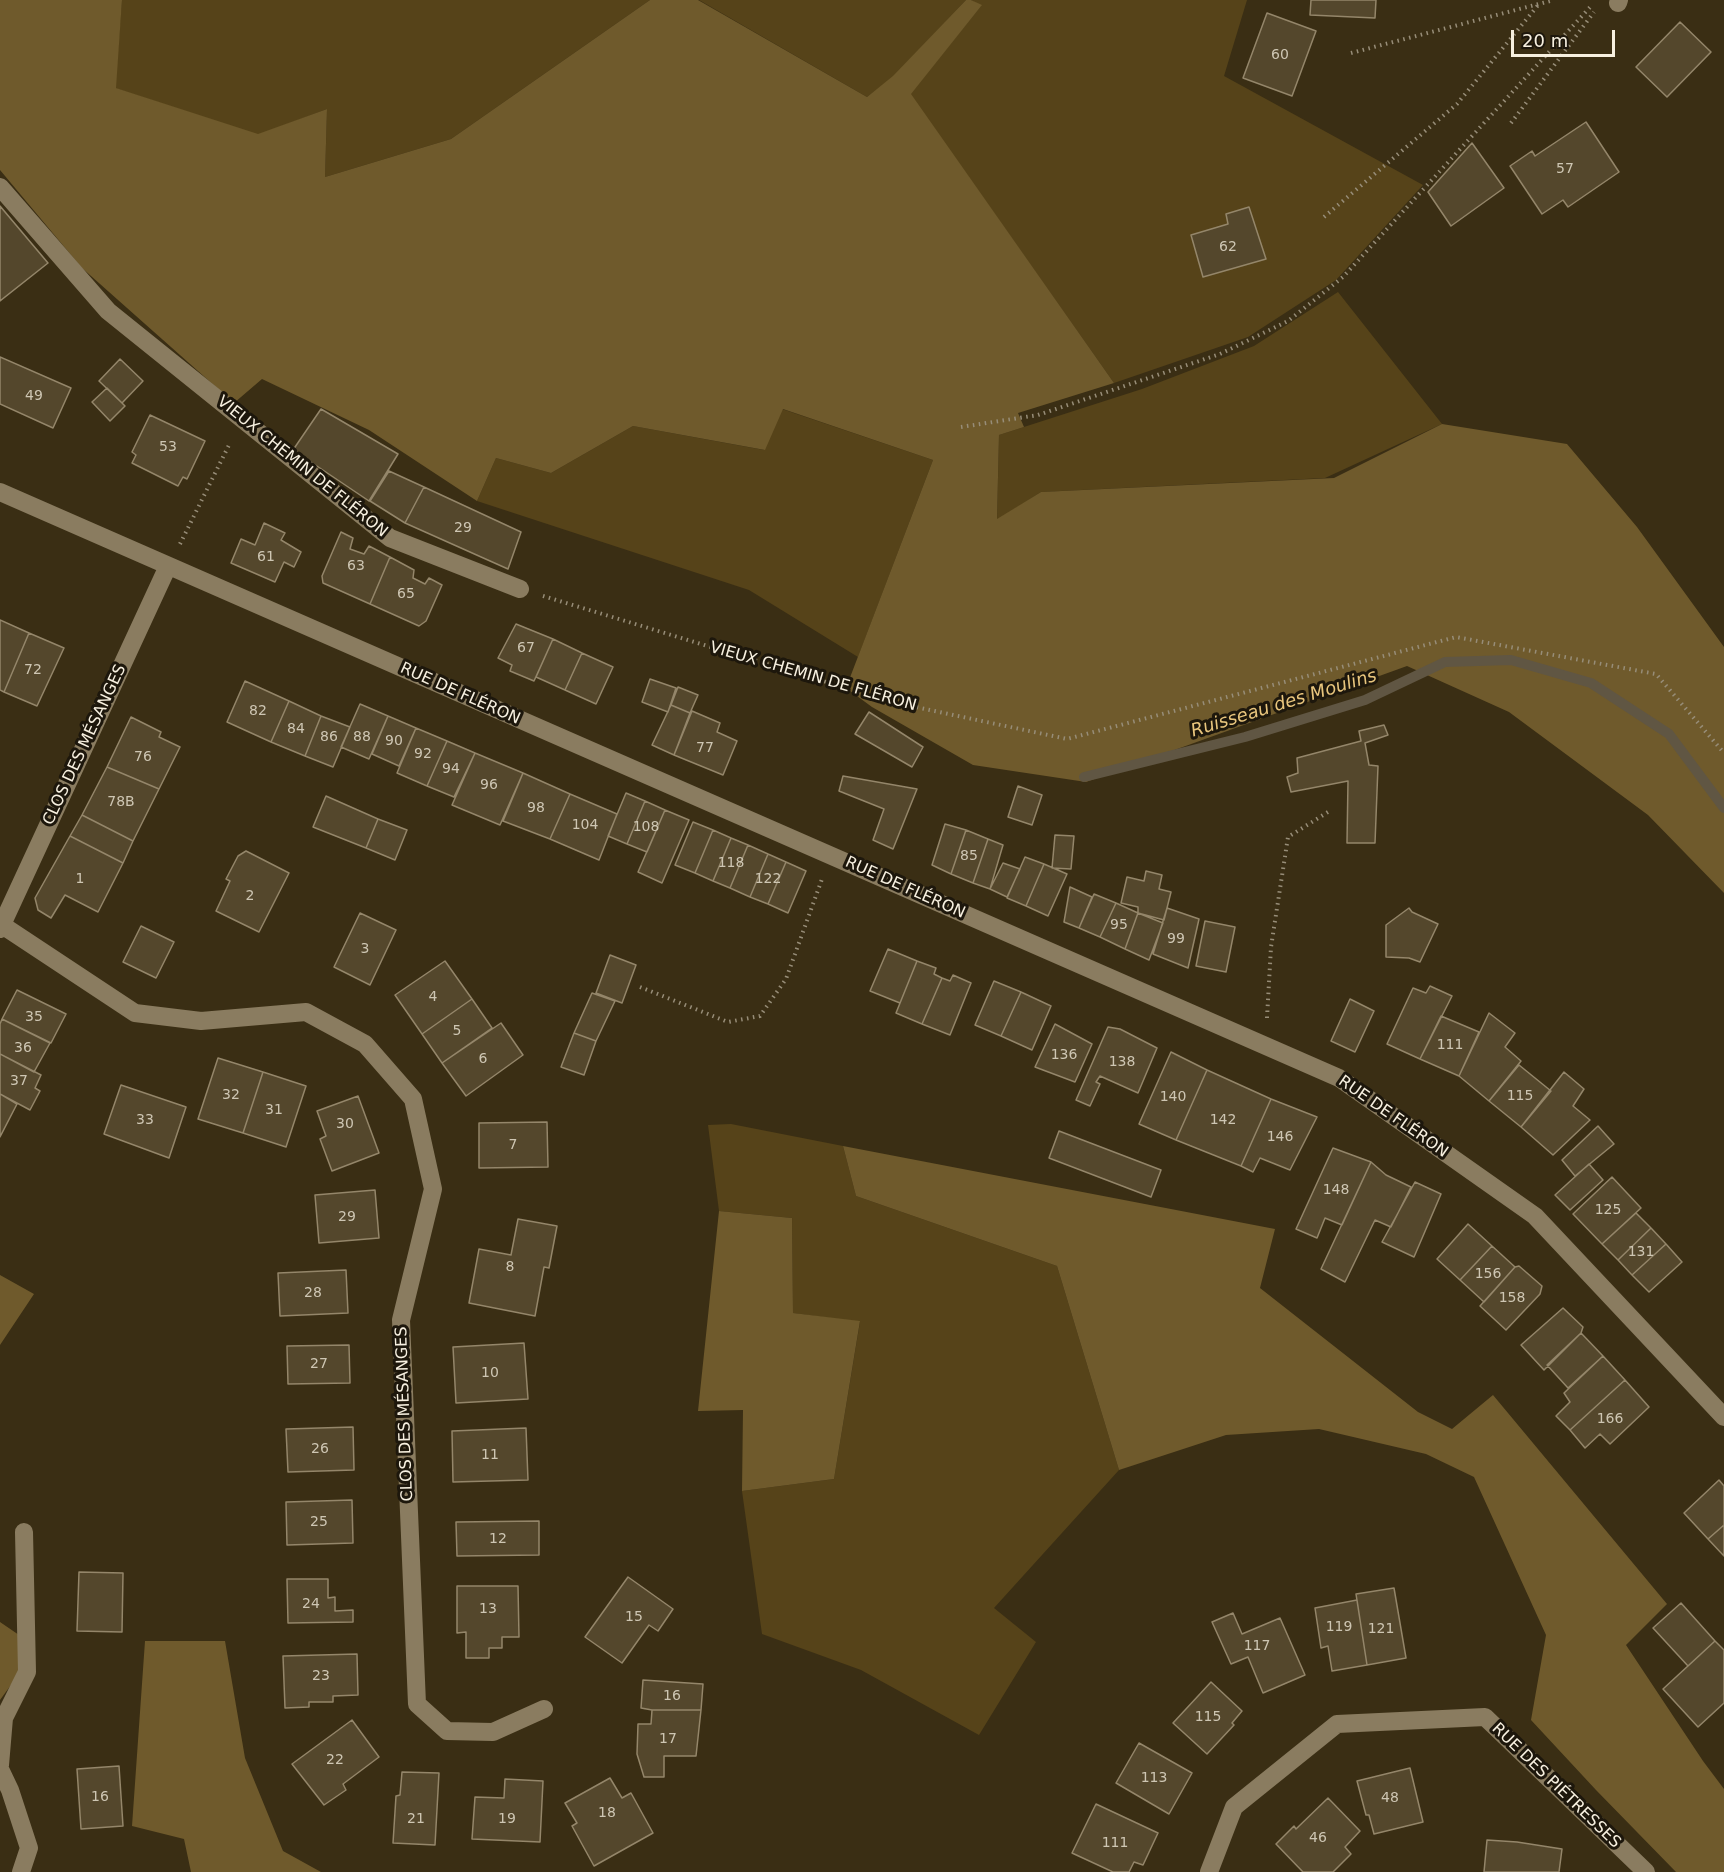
<!DOCTYPE html>
<meta charset="utf-8">
<style>
body{margin:0}
#map{position:relative;width:1724px;height:1872px;overflow:hidden;background:#3a2e14;font-family:"DejaVu Sans",sans-serif}
canvas{display:block}
.scale{position:absolute;left:1511px;top:30px;width:104px;height:27px;box-sizing:border-box;border:3px solid #f7f0e0;border-top:0;padding-left:8px;font-size:18px;line-height:21px;white-space:nowrap;color:#f7f0e0;-webkit-text-stroke:4px #1d170c;paint-order:stroke}
</style>
<div id="map">
<canvas width="1724" height="1872"></canvas>
<div class="scale">20 m</div>
</div>
<script>
const g = document.querySelector('canvas').getContext('2d');
g.lineJoin = 'round';
function paint(path, color) { g.fillStyle = color; g.fill(path, 'evenodd'); }
function stroke(path, color, width, dash) { g.strokeStyle = color; g.lineWidth = width; g.lineCap = dash ? 'butt' : 'round'; g.setLineDash(dash || []); g.stroke(path); }
function write(font, color, halo, rows, align = 'center') {
  g.font = font + ' "DejaVu Sans",sans-serif'; g.lineWidth = 6; g.setLineDash([]); g.textBaseline = 'middle'; g.strokeStyle = halo; g.fillStyle = color; for (const [text, x, y, turn = 0] of rows) {
    g.save(); g.translate(x, y); g.rotate((+turn || 0) * Math.PI / 180); g.textAlign = isNaN(turn) ? turn : align; if (halo) g.strokeText(text, 0, 0); g.fillText(text, 0, 0); g.restore();
  }
}
const green = new Path2D(`
 M122,0H650L451,139L325,177L327,109L258,135L115,88Z
 M699,0H966L893,77L867,97Z
 M971,0H1247L1224,76L1423,185L1336,280L1248,337L1114,383L910,94L981,6Z
 M1338,292L1442,424L1325,478L1041,492L997,520L999,435L1142,389L1254,346Z
 M782,409L933,460L858,657L749,590L477,501L496,458L551,473L633,426L764,450Z
 M731,1124L843,1146L856,1196L1057,1266L1119,1470L994,1608L1036,1642L979,1735L861,1670L762,1634L742,1491L834,1479L860,1322L793,1313L792,1218L719,1211L708,1125Z`);
const forest = new Path2D(`
 M0,0H122L116,88L258,134L327,109L325,177L451,139L650,0H698L867,97L893,76L966,0H971L982,5L911,94L1114,383L1018,413L1024,427L999,435L997,519L1041,492L1334,478L1442,424L1567,444L1637,527L1724,647V893L1648,815L1509,712L1407,666L1086,782L973,765L872,707L846,688L933,460L783,409L765,450L633,426L551,473L496,458L477,501L369,430L262,379L234,403L82,268L0,170Z
 M843,1146L1275,1229L1260,1288L1418,1412L1452,1429L1493,1395L1667,1604L1626,1645L1703,1761L1724,1789V1872H1676L1596,1790L1531,1720L1546,1635L1474,1477L1426,1454L1319,1429L1226,1435L1119,1470L1057,1266L856,1196Z
 M719,1211L792,1218L793,1313L860,1321L834,1479L742,1491L743,1410L698,1411Z
 M0,1275L34,1294L0,1345Z
 M0,1622L19,1635L27,1663L0,1700Z
 M145,1641H225L245,1758L283,1851L321,1872H191L184,1839L132,1826Z`);
const stream = new Path2D(`
 M1084,777L1245,737L1365,700L1445,662L1511,660L1591,683L1669,734L1724,808`);
const building = new Path2D(`
 M1311,0H1376L1375,18L1310,15Z
 M1267,13L1316,31L1292,96L1243,78Z
 M1680,22L1711,52L1667,97L1636,67Z
 M1586,122L1619,172L1568,207L1563,200L1542,214L1510,166L1532,151L1535,156Z
 M1472,143L1504,188L1451,226L1428,192Z
 M0,206L48,263L0,301Z
 M1249,207L1266,259L1203,277L1191,235L1228,224L1226,214Z
 M0,357L71,388L53,428L0,404Z
 M120,359L143,381L122,403L99,381Z
 M107,388L125,406L110,421L92,402Z
 M321,409L398,454L369,501L293,450Z
 M150,415L205,441L187,479L183,477L178,486L132,463L136,455L132,452Z
 M389,471L424,487L405,523L370,501Z
 M424,487L521,532L508,569L405,523Z
 M264,523L285,533L281,540L301,552L294,567L284,562L275,582L231,563L241,539L255,545Z
 M341,532L353,538L350,549L364,554L369,546L390,557L370,604L323,583L322,576Z
 M390,557L414,570L413,578L425,584L429,578L442,585L426,621L419,626L370,604Z
 M0,620L29,633L4,692L0,690Z
 M516,624L553,639L534,681L510,671L512,665L498,658Z
 M29,633L64,648L37,706L4,692Z
 M553,639L582,653L565,690L536,677Z
 M582,653L613,667L596,704L565,690Z
 M650,679L676,688L668,712L642,702Z
 M245,681L289,701L271,742L227,722Z
 M678,687L698,695L690,713L671,705Z
 M289,701L321,716L305,756L271,742Z
 M360,704L388,716L369,759L341,747Z
 M671,705L690,713L674,755L652,745Z
 M692,711L720,723L717,732L737,741L723,775L674,755Z
 M869,712L923,747L912,767L855,734Z
 M321,716L350,727L333,767L305,756Z
 M388,716L416,728L399,766L372,754Z
 M131,717L161,732L159,737L180,747L159,789L107,767Z
 M1384,725L1388,735L1365,743L1369,765L1378,766L1375,843H1347L1348,781L1291,792L1287,777L1298,773L1297,758L1361,741L1359,731Z
 M416,728L447,741L427,786L397,773Z
 M447,741L475,753L454,797L427,786Z
 M475,753L523,773L500,825L452,805Z
 M107,767L159,789L133,841L82,815Z
 M523,773L570,794L550,839L503,821Z
 M843,776L917,789L893,849L873,840L884,809L839,791Z
 M1018,786L1042,795L1032,825L1008,817Z
 M626,793L645,801L627,844L608,836Z
 M570,794L617,814L599,860L550,839Z
 M326,796L378,819L366,848L313,827Z
 M645,801L665,810L647,852L627,844Z
 M665,810L689,820L662,883L638,872Z
 M82,815L133,841L123,863L70,836Z
 M378,819L407,830L395,860L366,848Z
 M693,822L713,830L695,873L675,865Z
 M945,824L966,830L951,874L932,865Z
 M713,830L731,838L713,881L695,873Z
 M966,830L988,839L973,883L951,874Z
 M1055,835L1074,836L1071,869L1052,868Z
 M70,836L123,863L98,912L65,895L51,918L38,910L35,898Z
 M731,838L748,845L730,888L713,881Z
 M988,839L1003,845L990,889L973,883Z
 M748,845L768,854L750,897L730,888Z
 M246,851L289,873L259,932L216,911L230,881L226,879L238,856Z
 M768,854L786,862L768,904L750,897Z
 M1025,857L1044,864L1026,906L1007,898Z
 M786,862L806,871L788,913L768,904Z
 M1003,863L1020,869L1007,897L990,889Z
 M1044,864L1067,874L1048,916L1026,906Z
 M1146,871L1162,875L1159,889L1171,892L1164,920L1138,913V907L1121,903L1127,877L1144,881Z
 M1070,887L1092,897L1079,928L1064,922Z
 M1094,894L1116,903L1100,937L1079,928Z
 M1116,903L1138,913L1125,949L1100,937Z
 M1167,908L1199,919L1188,968L1153,954Z
 M1409,908L1412,912L1438,924L1420,962L1409,958L1386,957V925Z
 M360,913L396,930L370,985L334,967Z
 M1138,913L1163,923L1149,960L1125,949Z
 M1205,921L1235,927L1226,972L1196,966Z
 M141,926L174,942L156,978L123,962Z
 M888,949L917,961L900,1003L870,991Z
 M610,955L636,965L622,1003L596,993Z
 M445,961L472,999L422,1034L395,995Z
 M917,961L936,968L934,974L942,978L922,1024L896,1013Z
 M953,975L971,983L950,1035L922,1024L942,978L950,981Z
 M994,981L1021,992L1001,1036L975,1025Z
 M1430,986L1452,996L1420,1059L1387,1044L1413,988L1426,993Z
 M17,990L66,1014L51,1043L2,1019Z
 M1021,992L1051,1006L1032,1050L1001,1036Z
 M592,993L615,1001L596,1041L574,1033Z
 M472,999L492,1028L442,1063L422,1034Z
 M1350,999L1374,1011L1355,1052L1331,1041Z
 M1489,1013L1515,1033L1505,1047L1521,1061L1489,1101L1459,1076Z
 M1441,1016L1479,1032L1459,1076L1420,1059Z
 M2,1019L50,1043L34,1072L0,1054V1024Z
 M501,1023L523,1055L466,1096L442,1063Z
 M1055,1024L1092,1044L1075,1082L1035,1067Z
 M1108,1027L1120,1029L1157,1048L1138,1093L1100,1076L1096,1082L1100,1084L1090,1106L1076,1100Z
 M574,1033L596,1041L584,1075L561,1067Z
 M1171,1052L1207,1070L1176,1140L1139,1124Z
 M0,1054L41,1075L35,1088L40,1091L30,1110L0,1094Z
 M218,1058L263,1072L243,1133L198,1119Z
 M1519,1065L1551,1091L1521,1127L1489,1101Z
 M1207,1070L1271,1099L1241,1166L1176,1140Z
 M263,1072L306,1086L286,1147L243,1133Z
 M1564,1072L1584,1089L1573,1106L1590,1120L1553,1155L1521,1127Z
 M121,1085L186,1107L169,1158L104,1134Z
 M0,1094L17,1104L0,1137Z
 M358,1096L379,1153L332,1171L320,1139L326,1136L317,1111Z
 M1271,1099L1317,1117L1290,1170L1260,1158L1253,1172L1241,1166Z
 M547,1122L548,1167L479,1168V1123Z
 M1598,1126L1614,1144L1575,1176L1562,1160Z
 M1059,1131L1161,1170L1151,1197L1049,1158Z
 M1333,1148L1371,1162L1342,1225L1325,1218L1317,1238L1296,1229Z
 M1371,1162L1386,1175L1411,1187L1391,1227L1375,1220L1345,1282L1321,1269Z
 M1589,1164L1603,1180L1570,1210L1555,1195Z
 M1612,1177L1641,1208L1602,1244L1573,1214Z
 M1415,1182L1441,1194L1414,1257L1382,1242Z
 M375,1190L379,1238L319,1243L315,1195Z
 M1636,1213L1651,1228L1618,1260L1602,1244Z
 M518,1219L557,1226L549,1268L544,1267L535,1316L469,1303L479,1249L511,1255Z
 M1468,1224L1492,1246L1460,1280L1437,1259Z
 M1651,1228L1666,1244L1632,1275L1618,1260Z
 M1666,1244L1682,1262L1649,1292L1632,1275Z
 M1492,1246L1515,1267L1484,1302L1460,1280Z
 M1519,1266L1542,1286L1540,1294L1506,1330L1480,1306L1515,1267Z
 M346,1270L348,1313L280,1316L278,1273Z
 M1563,1308L1583,1327L1581,1333L1544,1370L1521,1345Z
 M1581,1333L1603,1356L1568,1388L1547,1365Z
 M524,1343L528,1399L456,1403L453,1347Z
 M349,1345L350,1383L288,1384L287,1346Z
 M1603,1356L1625,1380L1570,1430L1556,1416L1570,1402L1564,1393Z
 M1625,1380L1649,1407L1610,1444L1600,1434L1585,1448L1570,1430Z
 M353,1427L354,1470L288,1472L286,1429Z
 M526,1428L528,1480L453,1482L452,1431Z
 M1719,1480L1724,1486V1525L1708,1539L1684,1513Z
 M352,1500L353,1543L287,1545L286,1502Z
 M539,1521V1555L457,1556L456,1522Z
 M1724,1525V1556L1708,1539Z
 M79,1572L123,1573L122,1632L77,1631Z
 M628,1577L673,1609L658,1631L649,1625L622,1663L585,1637Z
 M287,1579H328V1598L335,1597V1611L353,1610V1622L288,1623Z
 M457,1586H518L519,1637H502V1648H489V1658H466V1632L457,1633Z
 M1394,1588L1406,1658L1367,1665L1356,1594Z
 M1357,1600L1367,1665L1332,1671L1328,1646L1321,1648L1315,1608Z
 M1681,1603L1715,1641L1688,1666L1653,1628Z
 M1233,1613L1242,1634L1280,1618L1305,1675L1263,1693L1248,1657L1231,1664L1212,1622Z
 M1715,1641L1724,1650V1703L1698,1727L1663,1689Z
 M357,1654L358,1695L333,1696V1702H309V1707L285,1708L283,1656Z
 M643,1680L703,1684L701,1710H652L641,1708Z
 M1211,1682L1242,1711L1232,1723L1234,1725L1207,1754L1173,1723Z
 M652,1710H701L696,1756H664V1777H644L637,1754L638,1724H651Z
 M352,1720L379,1757L343,1784L346,1790L324,1805L292,1764Z
 M1139,1743L1192,1773L1169,1814L1116,1783Z
 M119,1766L123,1826L81,1829L77,1769Z
 M1410,1768L1423,1822L1374,1834L1369,1815H1366L1357,1781Z
 M402,1772L439,1773L435,1845L393,1843L396,1796L400,1795Z
 M610,1778L622,1798L631,1793L653,1833L594,1866L572,1826L577,1823L565,1803Z
 M505,1779L543,1781L540,1842L472,1839L475,1797L504,1798Z
 M1328,1798L1360,1831L1345,1847L1351,1854L1333,1872H1303L1276,1844L1294,1826L1296,1829Z
 M1096,1804L1158,1833L1143,1865L1134,1862L1129,1872H1113L1072,1853Z
 M1487,1840L1517,1842L1562,1849L1559,1872H1484Z`);
const path = new Path2D(`
 M1351,53L1554,0
 M1511,123L1594,12
 M1324,217L1457,104L1539,4
 M961,427L1038,415L1220,354L1288,321L1343,277L1592,5
 M180,544L230,443
 M543,596L892,702L1067,739L1456,637L1656,674L1724,753
 M640,987L728,1022L760,1016L786,979L822,879
 M1267,1018L1271,947L1288,837L1328,812`);
const minor = new Path2D(`
 M1618,3L1619,0
 M0,187L108,311L390,538L520,589
 M0,492L1339,1078L1535,1216L1724,1417
 M2,925L135,1013L201,1021L306,1012L365,1044L413,1099L433,1189L401,1320L417,1704L447,1731L493,1732L544,1709
 M0,929L168,566
 M0,1765L4,1718L27,1672L24,1532
 M0,1769L10,1790L29,1848L21,1872
 M1209,1872L1234,1807L1337,1724L1485,1717L1646,1872`);
const numberNames = [
 ["60",1280,55],
 ["57",1565,169],
 ["62",1228,247],
 ["49",34,396],
 ["53",168,447],
 ["29",463,528],
 ["61",266,557],
 ["63",356,566],
 ["65",406,594],
 ["67",526,648],
 ["72",33,670],
 ["82",258,711],
 ["84",296,729],
 ["86",329,737],
 ["88",362,737],
 ["90",394,741],
 ["77",705,748],
 ["92",423,754],
 ["76",143,757],
 ["94",451,769],
 ["96",489,785],
 ["78B",121,802],
 ["98",536,808],
 ["104",585,825],
 ["108",646,827],
 ["85",969,856],
 ["118",731,863],
 ["1",80,879],
 ["122",768,879],
 ["2",250,896],
 ["95",1119,925],
 ["99",1176,939],
 ["3",365,949],
 ["4",433,997],
 ["35",34,1017],
 ["5",457,1031],
 ["111",1450,1045],
 ["36",23,1048],
 ["136",1064,1055],
 ["6",483,1059],
 ["138",1122,1062],
 ["37",19,1081],
 ["32",231,1095],
 ["115",1520,1096],
 ["140",1173,1097],
 ["31",274,1110],
 ["33",145,1120],
 ["142",1223,1120],
 ["30",345,1124],
 ["146",1280,1137],
 ["7",513,1145],
 ["148",1336,1190],
 ["125",1608,1210],
 ["29",347,1217],
 ["131",1641,1252],
 ["8",510,1267],
 ["156",1488,1274],
 ["28",313,1293],
 ["158",1512,1298],
 ["27",319,1364],
 ["10",490,1373],
 ["166",1610,1419],
 ["26",320,1449],
 ["11",490,1455],
 ["25",319,1522],
 ["12",498,1539],
 ["24",311,1604],
 ["13",488,1609],
 ["15",634,1617],
 ["119",1339,1627],
 ["121",1381,1629],
 ["117",1257,1646],
 ["23",321,1676],
 ["16",672,1696],
 ["115",1208,1717],
 ["17",668,1739],
 ["22",335,1760],
 ["113",1154,1778],
 ["16",100,1797],
 ["48",1390,1798],
 ["18",607,1813],
 ["21",416,1819],
 ["19",507,1819],
 ["46",1318,1838],
 ["111",1115,1843]
];
const streetNames = [
 ["VIEUX CHEMIN DE FLÉRON",302,467,39],
 ["VIEUX CHEMIN DE FLÉRON",813,677,16],
 ["RUE DE FLÉRON",460,694,24],
 ["CLOS DES MÉSANGES",85,745,-65],
 ["RUE DE FLÉRON",905,888,24],
 ["RUE DE FLÉRON",1393,1117,35],
 ["CLOS DES MÉSANGES",405,1414,-92],
 ["RUE DES PIÉTRESSES",1556,1786,44]
];
const waterNames = [
 ["Ruisseau des Moulins",1284,704,-17]
];
paint(green, '#564319');
paint(forest, '#6f5a2c');
stroke(stream, '#605643', 10);
paint(building, '#54472c');
stroke(building, '#94866a', 1.5);
stroke(path, '#978d78', 4, [1.5, 4.5]);
stroke(minor, '#8a7c60', 18);
write('14px', '#cec6b3', null, numberNames);
write('16px', '#f7f0e0', '#1d170c', streetNames);
write('italic 18px', '#e8c57d', '#1d170c', waterNames);
</script>
